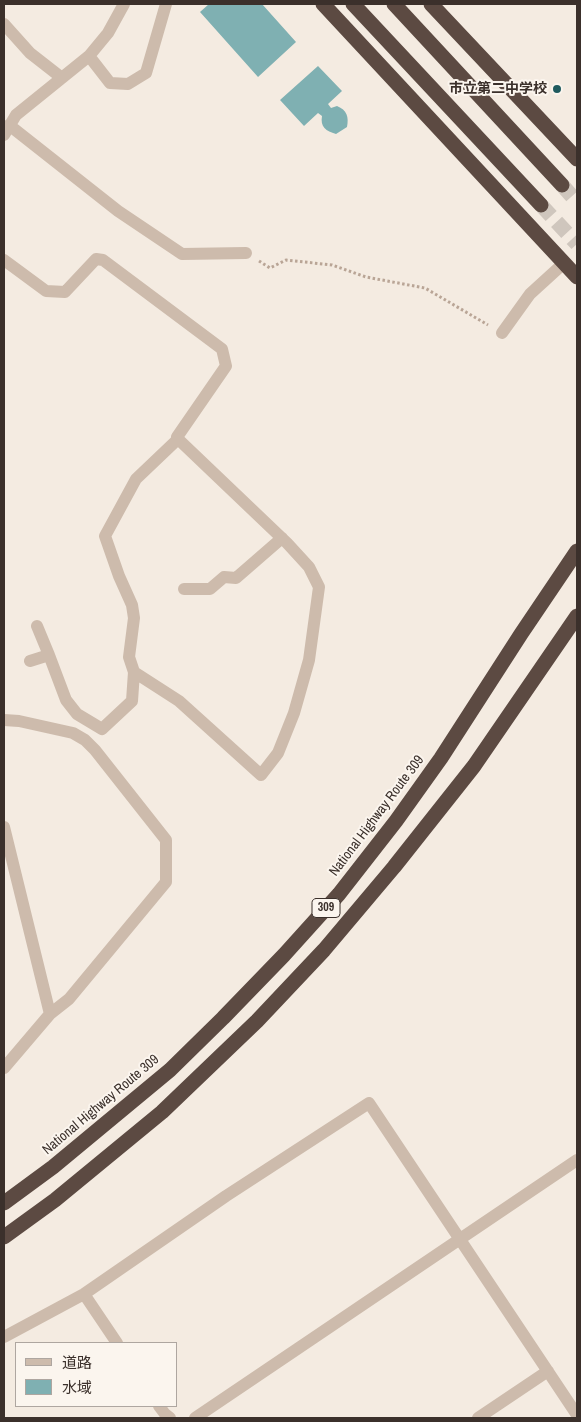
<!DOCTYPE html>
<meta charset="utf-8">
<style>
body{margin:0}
#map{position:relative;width:581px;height:1422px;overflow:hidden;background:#f4ebe1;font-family:"Archivo Narrow","Noto Sans JP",sans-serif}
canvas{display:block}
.frame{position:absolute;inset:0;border:5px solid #3b302b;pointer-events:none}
.legend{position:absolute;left:15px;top:1342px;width:162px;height:65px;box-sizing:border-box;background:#fbf5ee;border:1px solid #aea6a0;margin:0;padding:6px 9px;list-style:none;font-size:15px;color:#3b302b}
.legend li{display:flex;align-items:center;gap:10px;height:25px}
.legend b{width:25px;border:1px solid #aea6a0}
</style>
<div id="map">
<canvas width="581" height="1422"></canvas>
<div class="frame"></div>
<ul class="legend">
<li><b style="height:6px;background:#cdbbac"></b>道路</li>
<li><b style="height:14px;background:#7fb0b2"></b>水域</li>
</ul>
</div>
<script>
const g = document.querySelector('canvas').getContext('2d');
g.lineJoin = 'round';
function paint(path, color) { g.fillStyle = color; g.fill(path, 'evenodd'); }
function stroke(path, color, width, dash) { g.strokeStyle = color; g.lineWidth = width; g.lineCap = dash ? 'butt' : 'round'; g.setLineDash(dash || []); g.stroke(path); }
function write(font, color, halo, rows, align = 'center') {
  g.font = font + ' "Archivo Narrow","Noto Sans JP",sans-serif'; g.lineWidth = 4; g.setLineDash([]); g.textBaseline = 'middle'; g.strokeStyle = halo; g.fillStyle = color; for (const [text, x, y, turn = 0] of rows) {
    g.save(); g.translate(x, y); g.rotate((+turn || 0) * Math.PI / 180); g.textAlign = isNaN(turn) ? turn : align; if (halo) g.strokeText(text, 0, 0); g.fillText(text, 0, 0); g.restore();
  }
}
const water = new Path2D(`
 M209,4H262L296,42L258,77L200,12Z
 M318,66L342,91L328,104L331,108L337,106C347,110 349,117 347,127L336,134C326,131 320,127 322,116L318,113L304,126L280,100Z`);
const highwayTunnel = new Path2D(`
 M562,185L577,202
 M541,205L577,244`);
const path = new Path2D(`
 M259,261L270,268L286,260L332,265L366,277L425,288L488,325`);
const minor = new Path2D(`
 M4,24L30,53L62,78
 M89,56L110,83L128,84L146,73L166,4
 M9,125L118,211L182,254L246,253
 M4,135L16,115L89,56L108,33L124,4
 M4,260L46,291L65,292L96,259L103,260L222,349L226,366L177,437L178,439L136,479L105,536L119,576L132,605L134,618L129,657L134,672L132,701L102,729L77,714L66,700L49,655L37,626
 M502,333L530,294L564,263
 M184,589H210L224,577L236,578L282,538
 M30,661L49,655
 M134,672L179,701L261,775L278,753L294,713L309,660L319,587L309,567L287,543L178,439
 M4,720L19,721L73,733L85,740L95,750L166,840V882L69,999L50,1014L4,1068
 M4,827L50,1014
 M84,1294L117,1343
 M4,1337L84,1294L226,1196L369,1103L577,1415
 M159,1406L165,1414L170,1418
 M195,1418L577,1160
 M478,1418L548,1371`);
const highway = new Path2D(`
 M323,4L577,277
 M353,4L541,205
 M394,4L562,185
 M431,4L577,159
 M4,1203L53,1167L170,1070L223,1018L284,955L339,894L396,821L441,758L521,634L577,551
 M4,1237L55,1200L162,1112L257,1021L324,950L394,867L474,766L577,616`);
const markers = [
 [557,89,5,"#1f5a5e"]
];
const shields = [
 [326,908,28]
];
const shieldNames = [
 ["309",326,908]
];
const poiNames = [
 ["市立第二中学校",547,89]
];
const streetNames = [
 ["National Highway Route 309",377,816,-53],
 ["National Highway Route 309",101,1105,-40]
];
paint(water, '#7fb0b2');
stroke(highwayTunnel, '#cfc6bd', 15, [15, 8]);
stroke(path, '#b9a596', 3, [2.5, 2.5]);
stroke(minor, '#cdbbac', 12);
stroke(highway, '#5c4a42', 15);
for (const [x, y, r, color] of markers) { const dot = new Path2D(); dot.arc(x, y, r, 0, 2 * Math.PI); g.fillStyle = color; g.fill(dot); stroke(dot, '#fbf5ee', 2); }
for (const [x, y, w] of shields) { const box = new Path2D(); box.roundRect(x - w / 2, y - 9.5, w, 19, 4); g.fillStyle = '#fbf5ee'; g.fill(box); stroke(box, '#3b302b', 1); }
write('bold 12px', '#3b302b', null, shieldNames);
write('bold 14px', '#3b302b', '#fbf5ee', poiNames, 'right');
write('14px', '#3b302b', '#fbf5ee', streetNames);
</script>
